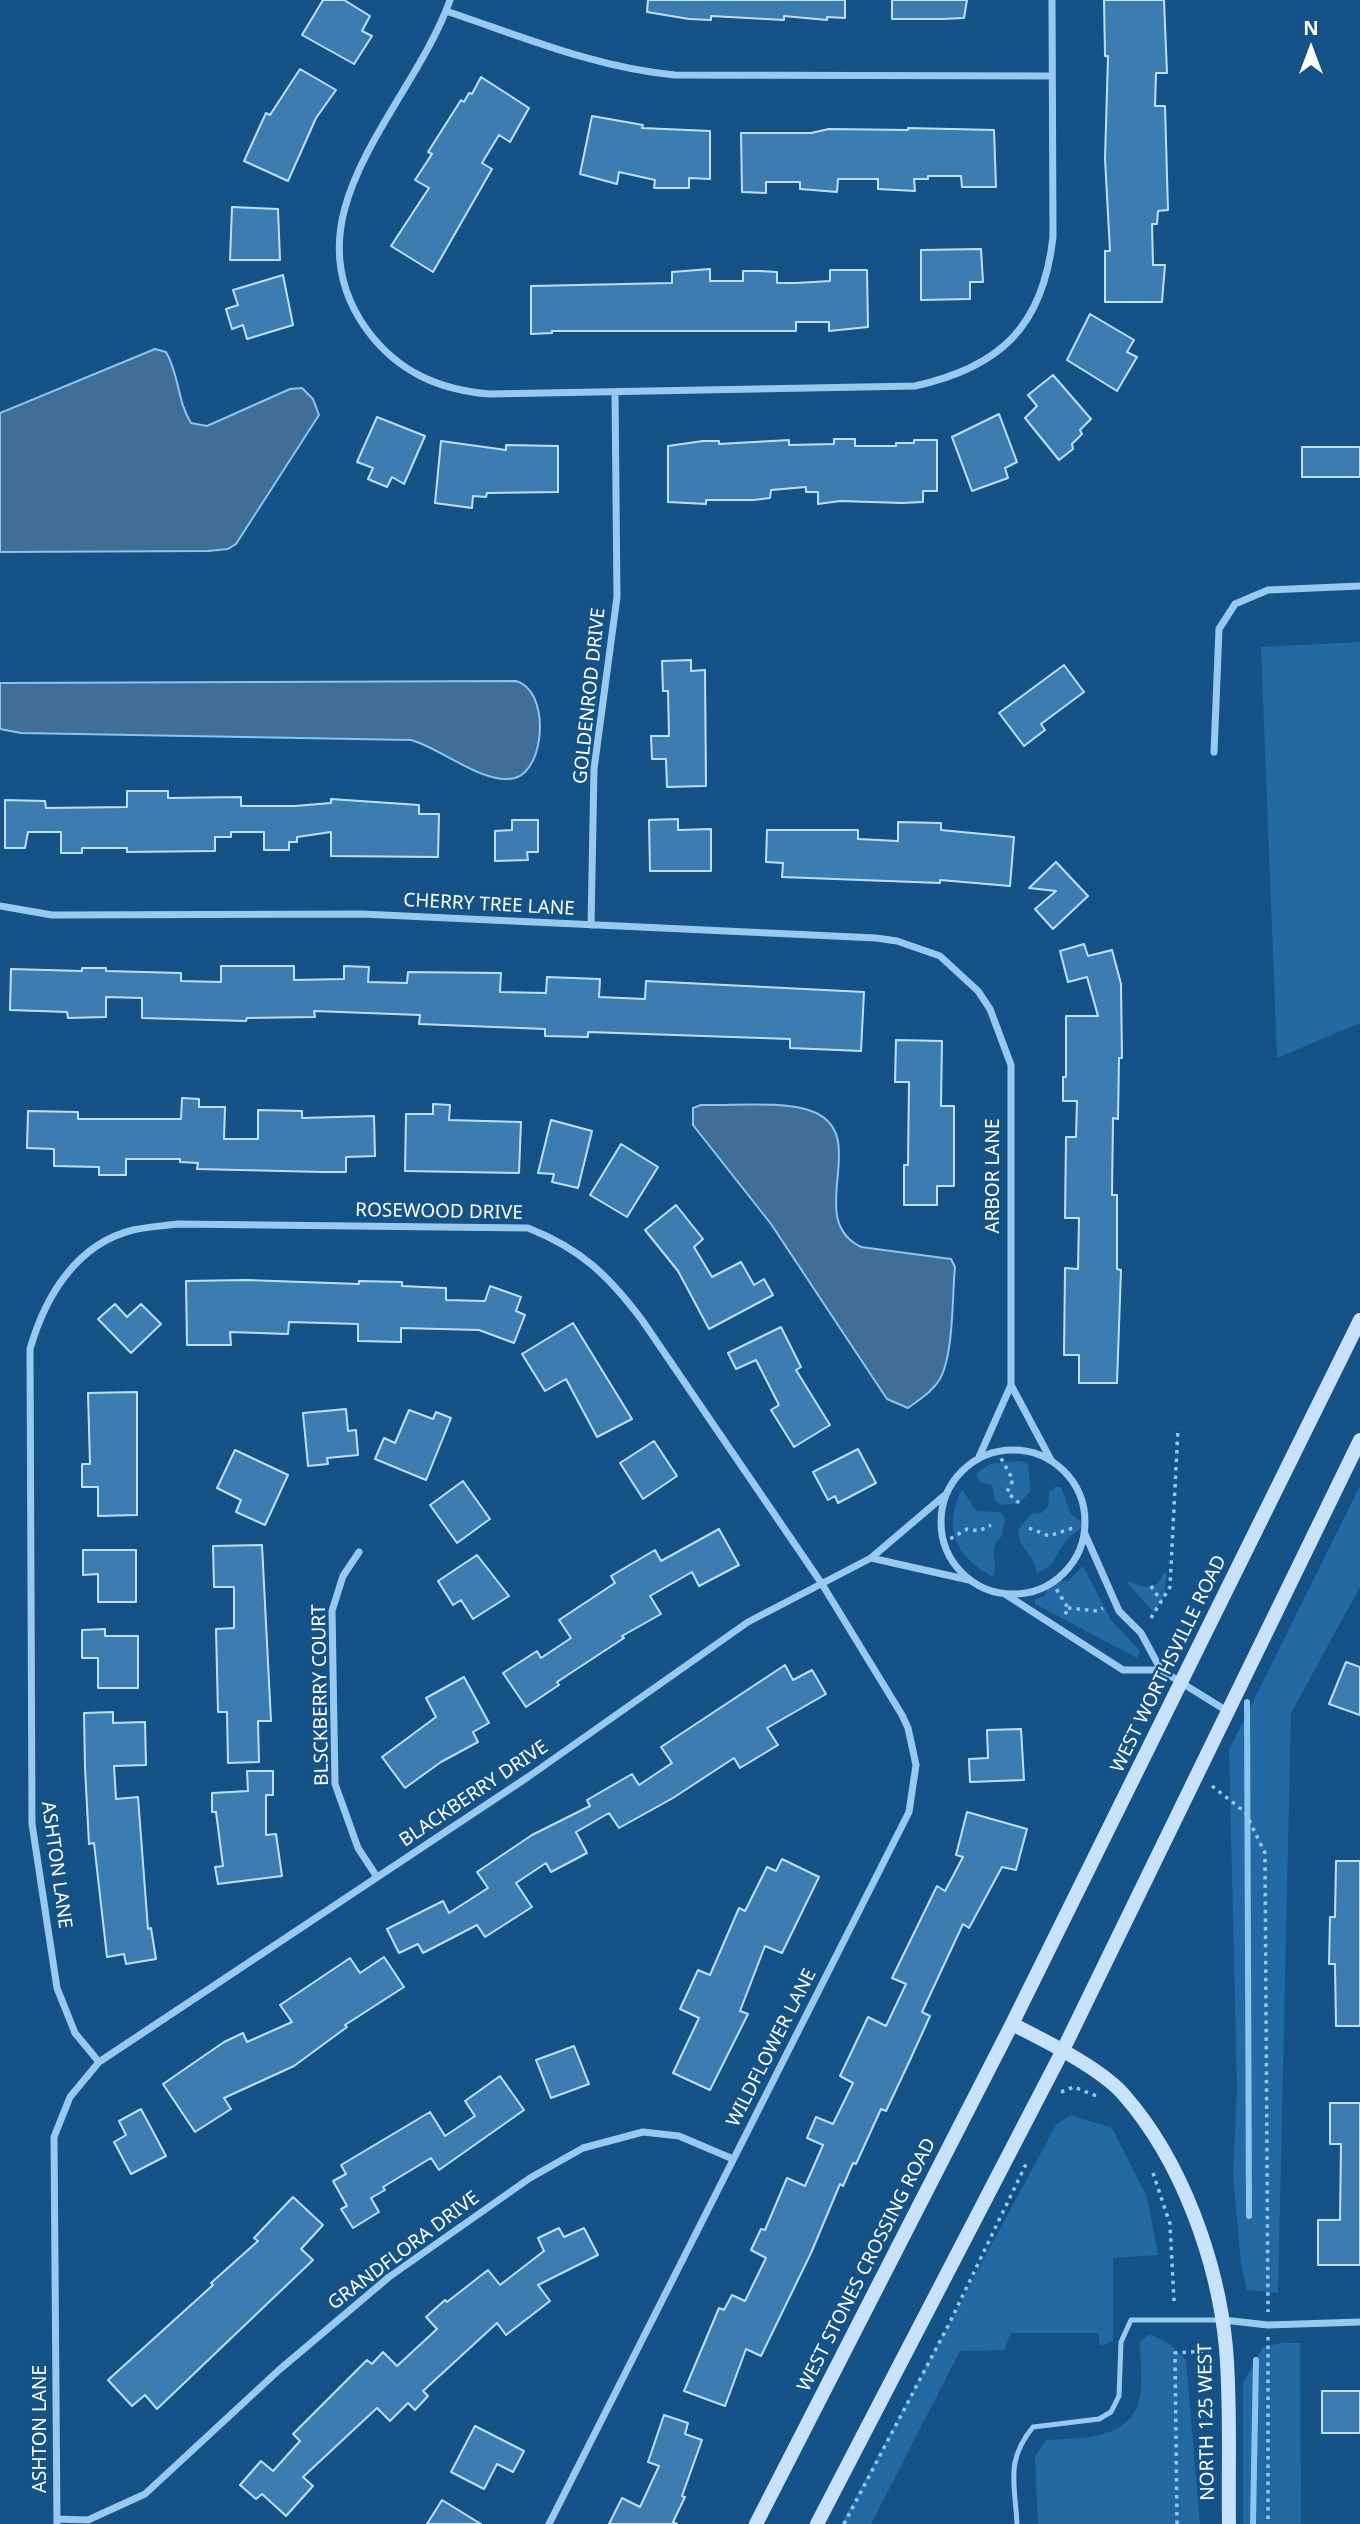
<!DOCTYPE html>
<style>
body{margin:0}
#map{position:relative;width:1360px;height:2524px;overflow:hidden;background:#145287;font-family:"Noto Sans",sans-serif}
canvas{display:block}
.north{position:absolute;left:1276px;top:14px;width:70px;height:70px;-webkit-text-stroke:5px #145287;paint-order:stroke;rotate:0deg;font-size:19px;font-weight:700;line-height:28px;text-align:center;color:#fff}
.north::after{content:'';display:block;margin:auto;width:24px;height:32px;background:#fff;clip-path:polygon(50% 0,100% 100%,50% 72%,0 100%)}
</style>
<div id="map">
<canvas width="1360" height="2524"></canvas>
<div class="north">N</div>
</div>
<script>
const g = document.querySelector('canvas').getContext('2d');
g.lineJoin = 'round';
function paint(path, color) { g.fillStyle = color; g.fill(path, 'evenodd'); }
function stroke(path, color, width, dash) { g.strokeStyle = color; g.lineWidth = width; g.lineCap = dash ? 'butt' : 'round'; g.setLineDash(dash || []); g.stroke(path); }
function write(font, color, halo, rows, align = 'center') {
  g.font = font + ' "Noto Sans",sans-serif'; g.lineWidth = 5; g.setLineDash([]); g.textBaseline = 'middle'; g.strokeStyle = halo; g.fillStyle = color; for (const [text, x, y, turn = 0] of rows) {
    g.save(); g.translate(x, y); g.rotate((+turn || 0) * Math.PI / 180); g.textAlign = isNaN(turn) ? turn : align; if (halo) g.strokeText(text, 0, 0); g.fillText(text, 0, 0); g.restore();
  }
}
const green = new Path2D(`
 M1360,642V1023L1277,1058L1261,647Z
 M1020,1461L1028,1464L1031,1491L1019,1503L1000,1505L995,1500L992,1485L981,1483L976,1474L990,1464Z
 M1360,1486V1587L1291,1713L1278,2293L1247,2290L1241,2265L1233,2175L1237,2088L1229,1750Z
 M1055,1487H1061L1071,1514L1085,1525L1067,1539L1050,1566L1037,1573C1035,1555 1018,1548 1018,1530L1031,1514L1041,1513L1048,1507L1049,1492Z
 M962,1489L976,1511L1000,1512L1005,1518L1002,1536C986,1550 1000,1559 993,1577C956,1557 942,1529 962,1489Z
 M1083,1566L1111,1620L1140,1651L1137,1658L1035,1604V1600L1044,1596L1052,1582L1068,1581Z
 M1164,1573H1167L1164,1595L1154,1613L1126,1581L1145,1587L1157,1584Z
 M1070,2115L1112,2128L1147,2197L1158,2255L1113,2258V2341L1100,2346L1098,2333H1011L1004,2350L960,2351L871,2524H841L1056,2125Z
 M1149,2334L1170,2344L1186,2360L1200,2524H1038L1035,2457L1046,2440C1081,2438 1132,2441 1140,2396C1143,2379 1140,2359 1140,2342Z
 M1283,2343H1300L1301,2524H1243V2383L1263,2347Z`);
const water = new Path2D(`
 M155,349L166,352C179,373 177,401 191,423L207,426L290,389L302,388L313,399L319,415L236,544L228,549L208,551L0,552V413Z
 M516,681C550,690 546,769 515,778C484,786 441,748 411,740L21,733L0,729V683Z
 M701,1105C733,1106 785,1100 814,1112C872,1137 803,1219 861,1247L951,1259L955,1267C952,1297 954,1353 940,1379C932,1392 920,1399 908,1408L887,1399L771,1224L693,1125V1108Z`);
const stream = new Path2D(`
 M1247,1702L1249,2216
 M1253,2524L1256,2360`);
const building = new Path2D(`
 M323,0H344L370,16L362,31L372,36L354,64L302,35Z
 M648,0H845V18L827,17V20L784,16V20L711,16V20L689,19L647,12Z
 M892,0H967L964,18L942,19H892Z
 M1104,0H1164L1167,73H1156L1155,106H1165L1168,210L1158,211L1157,224H1152L1153,265H1165L1162,302H1105V251H1110L1105,159L1108,56H1105Z
 M300,69L336,90L316,118L288,181L244,161L266,113L270,115Z
 M481,77L529,108L510,142L499,135L482,163L492,169L433,272L391,246L429,188L415,180L432,154L428,152L461,100L464,102L469,93L472,94Z
 M592,116L643,125L642,128L710,131V179L689,178V188H654L655,180L619,172L617,184L580,174Z
 M908,128L994,130L996,187H962L961,176H928V179H914L915,191L878,189V179H838L837,192L800,189V182H766V193L742,192L741,133H811L829,129L908,130Z
 M232,207L278,209L280,260H230Z
 M981,249L983,282H970V299L921,300V250Z
 M710,269V281H743V271H760L777,272V283H796L830,281V270H867L868,327L829,331V322H796V331H552V333L531,334V286L672,283V272Z
 M283,275L293,325L247,339L243,325L232,329L226,309L238,305L233,290Z
 M1090,314L1134,340L1127,352L1137,357L1117,391L1067,360Z
 M1053,375L1091,419L1080,430L1082,434L1072,444L1073,449L1059,460L1025,418L1037,406L1028,395Z
 M999,414L1017,462L1005,468L1008,478L972,491L952,437Z
 M377,417L425,436L404,484L392,477L387,487L368,479L373,468L357,462Z
 M834,439H855V446H896V443H914V440H937V491H923V502L902,503L840,501L818,504V492H806V487L771,490L770,498L754,500H706V504L668,502V446L703,441H719V444L789,440V445L834,444Z
 M441,441L506,450V445L558,446V492L487,493L486,497L473,496L472,508L435,503Z
 M1302,447H1360V477H1302Z
 M691,660V671L705,670L706,786L667,787L666,759H652L651,736H669L668,691H663L662,661Z
 M1064,665L1084,692L1041,724L1045,730L1024,746L999,713Z
 M127,791H168V798L241,797V806H295L331,803V799L419,805V814H439L438,857L331,856V832L297,837V842H289V850H264V832H231V837H215V851L127,852V848H82V853H61V832H28L25,848H5V800L45,801L46,808L127,807Z
 M678,819V830L711,829V871H650L649,820Z
 M512,820H538V852H527L528,860L495,861V831L512,830Z
 M898,822L941,823V830L1014,837L1010,886L940,880V883L782,877L783,863L766,862L767,830H858V839L898,841Z
 M1056,862L1088,896L1053,929L1035,909L1056,891L1029,888Z
 M1084,944L1088,956L1112,950L1121,984L1122,1058H1119L1118,1119L1113,1118L1112,1195H1117V1269L1121,1270L1117,1383H1079V1355H1064L1065,1268L1078,1269L1079,1218H1065L1066,1137H1076L1077,1101H1063V1077H1066V1016H1098L1087,977L1068,982L1060,951Z
 M221,966H294V980L344,979V966L369,967L368,982L407,983L408,972L501,973L500,992L546,993L547,977L600,979L599,997L645,999L646,981L864,992L861,1051L790,1048V1039L588,1032V1037L545,1036V1029L419,1024L420,1015L314,1011L315,1017L247,1018L246,1021L142,1018V998L106,997V1017L68,1018L67,1012L10,1010L11,969L82,971V968H106V971L181,973V981L221,982Z
 M896,1040L942,1041L941,1106H954V1186H937V1205H904V1165H908L909,1082H895Z
 M182,1098L199,1099V1107H225L224,1139H258V1110L302,1111V1118L374,1116L375,1156L346,1157V1172H323L197,1169L198,1163L180,1162V1159H126V1175H99V1167L54,1166V1149L27,1148L28,1111L78,1112V1119H181Z
 M433,1104L450,1105L449,1120L521,1122L519,1173L405,1171L406,1114H433Z
 M551,1120L592,1131L578,1188L552,1182L554,1174L538,1173Z
 M621,1144L658,1167L627,1217L590,1195Z
 M676,1205L703,1239L694,1247L712,1277L741,1262L754,1285L764,1279L773,1295L709,1329L678,1271L645,1230Z
 M246,1280L359,1284V1281L402,1282V1286L446,1288V1300L485,1301L490,1286L521,1297L516,1311L525,1315L514,1343L479,1330L401,1328V1342L358,1341V1324L289,1322L288,1334L230,1332L231,1345H187L186,1281Z
 M115,1304L127,1317L141,1304L161,1324L131,1353L98,1319Z
 M573,1323L632,1419L597,1437L566,1379L545,1391L522,1354Z
 M781,1327L801,1367L796,1370L830,1425L794,1447L771,1410L779,1405L756,1360L736,1369L728,1353Z
 M137,1392V1515L98,1516V1487H82V1464H90L88,1393Z
 M346,1409L348,1431L356,1430L358,1455L327,1458L328,1464L308,1466L303,1413Z
 M409,1410L433,1419L436,1412L451,1418L426,1480L375,1459L384,1438L395,1443Z
 M654,1441L677,1476L643,1499L620,1463Z
 M858,1449L876,1483L838,1503L835,1496L828,1500L813,1472Z
 M235,1450L288,1475L265,1525L236,1512L241,1500L217,1488Z
 M463,1481L490,1519L457,1543L430,1505Z
 M719,1529L739,1565L699,1586L692,1572L650,1596L661,1614L622,1636L624,1638L557,1682L559,1685L526,1707L503,1673L537,1651L541,1658L571,1638L559,1620L615,1583L611,1576L655,1550L661,1561Z
 M262,1545L271,1721H258L259,1762L228,1763L227,1712H218L216,1629L234,1628V1587H214L213,1546Z
 M83,1550H136V1602H98V1574L83,1575Z
 M477,1555L509,1596L473,1619L461,1600L453,1605L438,1581Z
 M105,1629V1636H138V1688H98V1658H82V1630Z
 M1346,1662L1360,1667V1715L1329,1704Z
 M785,1665L793,1680L812,1670L826,1694L767,1728L778,1745L740,1768L734,1758L673,1798L619,1828L609,1813L576,1832L587,1853L551,1872L546,1863L516,1883L532,1907L485,1937L477,1925L423,1953L418,1944L399,1953L387,1929L443,1901L449,1913L488,1888L477,1872L532,1835L590,1806L587,1800L632,1774L639,1785L672,1763L661,1747Z
 M464,1677L489,1723L473,1732L478,1742L441,1762L405,1788L382,1757L436,1717L426,1698Z
 M113,1712V1723L145,1722L146,1765L114,1766L116,1799L138,1797L148,1929L151,1928L156,1959L126,1964L124,1954L107,1957L94,1843L89,1844L85,1768L84,1713Z
 M1021,1729L1024,1780L970,1782L969,1759L988,1758L987,1730Z
 M247,1771H273V1795H266V1835L276,1834L282,1876L218,1884L215,1867L223,1866L216,1812H212V1793L248,1791Z
 M967,1812L1027,1829L1016,1870L1002,1867L969,1928L963,1924L922,2012L930,2016L910,2060L886,2111L881,2109L856,2164L853,2163L843,2186L840,2184L811,2253L761,2356L746,2349L725,2406L684,2391L719,2308L724,2310L732,2295L745,2301L766,2258L751,2250L761,2229L765,2230L787,2178L805,2186L823,2145L807,2138L816,2117L833,2124L853,2083L840,2076L868,2017L886,2026L906,1984L892,1978L937,1886L945,1891L963,1857L956,1855Z
 M782,1859L819,1877L782,1953L765,1946L740,2011L748,2014L710,2090L673,2073L699,2018L680,2009L698,1970L710,1975L739,1908L745,1911L767,1867L776,1871Z
 M1336,1861H1360V2026H1336L1335,1964H1329L1330,1917H1335Z
 M384,1957L404,1987L345,2025L347,2027L294,2066L224,2098L231,2109L195,2132L163,2084L224,2042L243,2033L247,2042L292,2022L280,2005L350,1958L360,1973Z
 M574,2046L589,2084L551,2098L536,2060Z
 M500,2076L524,2110L439,2170L431,2158L383,2187L385,2190L371,2198L379,2212L353,2228L341,2209L347,2206L333,2181L346,2174L341,2165L430,2112L445,2136L475,2116L465,2101Z
 M1330,2103H1360V2265H1318V2220H1340L1341,2144H1330Z
 M141,2109L166,2156L131,2174L114,2142L126,2135L119,2121Z
 M293,2197L323,2225L301,2249L313,2260L157,2409L145,2395L132,2406L108,2380L213,2285L211,2283L258,2241L254,2238Z
 M559,2228L564,2237L584,2228L598,2255L538,2285L550,2301L506,2335L497,2323L423,2391L428,2396L415,2410L408,2403L390,2421L377,2408L303,2477L313,2486L286,2516L262,2494L256,2499L240,2485L261,2461L273,2471L300,2441L293,2434L367,2360L372,2364L383,2352L397,2366L437,2329L426,2317L445,2300L447,2302L488,2270L500,2285L544,2251L538,2238Z
 M1322,2391H1360V2433H1322Z
 M664,2415L688,2423L685,2434L702,2440L682,2496L685,2497L673,2522L677,2524H609L622,2498L640,2507L659,2466L648,2462Z
 M475,2426L524,2451L513,2472L497,2464L484,2489L451,2472Z
 M442,2500L481,2524H427Z`);
const path = new Path2D(`
 M997,1451L1013,1480L1007,1492L1019,1503
 M1029,1528L1049,1536L1073,1528
 M943,1543L967,1529L979,1531L991,1525
 M1052,1582L1068,1608L1064,1617
 M1151,1586L1161,1601
 M1068,1608L1097,1611L1103,1608
 M1151,1618L1170,1587L1178,1428
 M1212,1786L1245,1812L1265,1853L1268,2312
 M1061,2092L1074,2087L1099,2097
 M1153,2173L1170,2224L1174,2301
 M1268,2337V2524
 M844,2524L949,2324L1028,2160
 M1177,2524L1175,2353L1209,2351`);
const service = new Path2D(`
 M1017,2524C1015,2483 1005,2461 1033,2427L1099,2419L1111,2412L1119,2396L1121,2342L1131,2320H1220`);
const minor = new Path2D(`
 M450,0C412,108 283,214 367,330C398,372 439,390 490,394L915,386C1001,367 1043,326 1053,237L1052,0
 M446,11C521,36 596,68 675,75L1052,76
 M1214,752L1219,629L1235,604L1268,590L1360,586
 M0,906L52,915L362,914L876,938L897,941L940,956L978,991L990,1009L1011,1065V1385L979,1457
 M591,925L594,769L617,597L615,392
 M1011,1385L1051,1460
 M941 1522a72 72 0 1 1 144 0a72 72 0 1 1-144 0Z
 M1085,1534L1119,1611L1141,1633L1161,1670
 M359,1552L343,1576L332,1611L335,1784L358,1848L377,1877
 M871,1558L969,1580
 M1005,1594L1123,1670H1161L1227,1711
 M99,2062L528,1777L748,1622L871,1558L945,1495
 M1223,2320L1268,2325L1360,2322
 M57,2519L88,2520L145,2494L279,2370L389,2277L530,2178L583,2148L643,2132L679,2136L733,2159
 M57,2524L54,2137L70,2097L99,2062L75,2033L57,1988L32,1824L30,1349C45,1297 76,1244 133,1230C147,1227 163,1226 177,1224L528,1228C581,1249 608,1275 642,1320L822,1584L902,1715L908,1728L916,1765L909,1812L549,2524`);
const secondary = new Path2D(`
 M1012,2024C1044,2040 1102,2069 1124,2095C1182,2161 1218,2262 1226,2348C1231,2406 1228,2466 1229,2524
 M756,2524L1012,2024L1360,1320
 M817,2524L1063,2050L1360,1440`);
const streetNames = [
 ["GOLDENROD DRIVE",590,696,-84],
 ["CHERRY TREE LANE",489,905,3],
 ["ARBOR LANE",994,1176,-90],
 ["ROSEWOOD DRIVE",439,1212,1],
 ["WEST WORTHSVILLE ROAD",1169,1664,-64],
 ["BLSCKBERRY COURT",321,1695,-91],
 ["BLACKBERRY DRIVE",474,1794,-34],
 ["ASHTON LANE",56,1865,82],
 ["WILDFLOWER LANE",772,2048,-63],
 ["GRANDFLORA DRIVE",404,2251,-37],
 ["WEST STONES CROSSING ROAD",867,2265,-63],
 ["NORTH 125 WEST",1207,2422,-91],
 ["ASHTON LANE",41,2429,-90]
];
paint(green, '#236aa5');
paint(water, '#416e96');
stroke(water, '#8bc5f2', 2);
stroke(stream, '#8bc5f2', 6);
paint(building, '#3d7cb1');
stroke(building, '#bfe0fb', 2);
stroke(path, '#99c9ef', 3.5, [3.5, 5]);
stroke(service, '#99c9ef', 5);
stroke(minor, '#99c9ef', 7);
stroke(secondary, '#c7e2fa', 14);
write('19px', '#fff', '#145287', streetNames);
</script>
